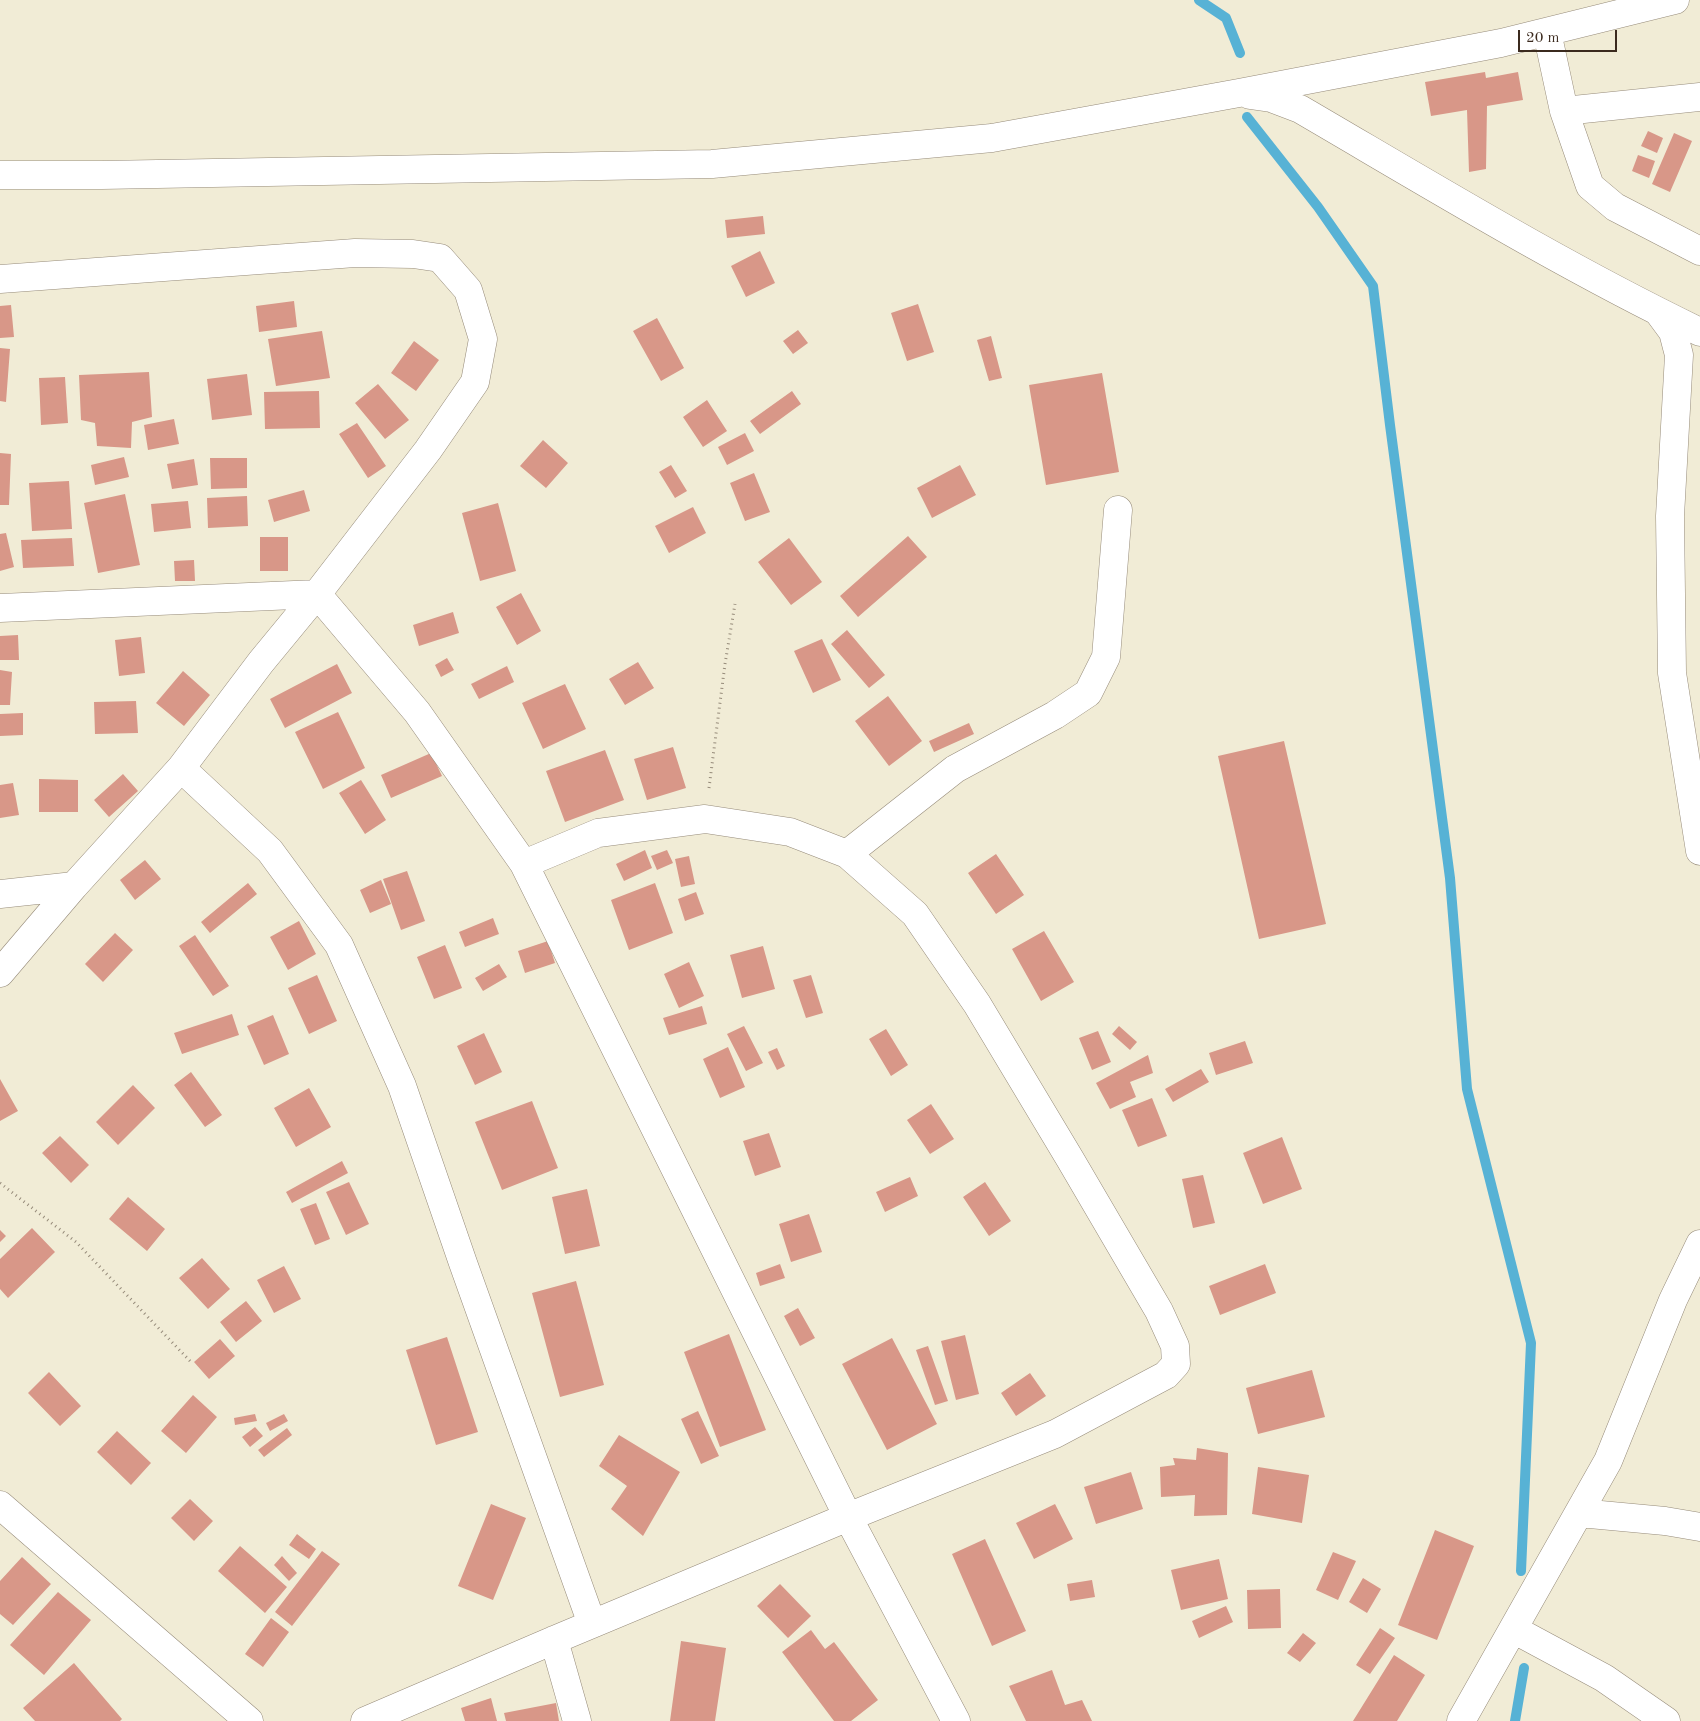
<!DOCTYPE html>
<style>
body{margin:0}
#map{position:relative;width:1700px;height:1721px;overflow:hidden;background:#f1ecd6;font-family:"Old Standard TT",serif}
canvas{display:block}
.scale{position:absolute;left:1518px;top:30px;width:99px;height:22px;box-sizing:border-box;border:2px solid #3b2a1e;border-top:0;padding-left:6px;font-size:15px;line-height:18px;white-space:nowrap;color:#3b2a1e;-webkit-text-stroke:4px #fff;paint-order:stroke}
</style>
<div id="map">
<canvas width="1700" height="1721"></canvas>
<div class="scale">20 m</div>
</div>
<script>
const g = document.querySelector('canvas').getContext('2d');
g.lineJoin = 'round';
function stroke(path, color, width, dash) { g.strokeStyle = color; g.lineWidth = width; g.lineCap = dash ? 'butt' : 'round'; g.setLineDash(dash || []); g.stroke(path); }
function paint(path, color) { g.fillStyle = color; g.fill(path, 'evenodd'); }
const stream = new Path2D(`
 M1199,0L1226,18L1240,53
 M1247,117L1318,207L1373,286L1390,425L1450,878L1467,1089L1531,1343L1521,1571
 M1515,1721L1524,1668`);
const building = new Path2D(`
 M1485,72L1486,78L1518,72L1523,100L1487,106L1486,169L1469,172L1467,110L1431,116L1425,82Z
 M1648,131L1663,138L1657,153L1641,146Z
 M1674,133L1692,141L1670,192L1652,184Z
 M1638,155L1655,161L1649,178L1632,171Z
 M763,216L765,234L727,238L725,220Z
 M760,251L775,283L746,297L731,266Z
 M294,301L297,327L259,332L256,306Z
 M918,304L934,352L907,361L891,313Z
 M11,305L14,337L0,338V306Z
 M657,318L684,368L661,381L633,331Z
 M798,330L808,343L793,354L783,341Z
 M322,331L330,378L276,386L268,339Z
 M991,336L1002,378L989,381L977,340Z
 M414,341L439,360L416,391L391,373Z
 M0,348L10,349L6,402L0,401Z
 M149,372L152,417L132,422L131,448L97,446L95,423L81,420L79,375Z
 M1102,373L1119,472L1046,485L1029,385Z
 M247,374L252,415L212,420L207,379Z
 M65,377L68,423L41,425L39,378Z
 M378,384L409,420L385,439L355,403Z
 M319,391L320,428L265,429L264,392Z
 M792,391L801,404L760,434L750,421Z
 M707,400L727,431L703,447L683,417Z
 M174,419L179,444L148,450L144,425Z
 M357,423L386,466L368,478L339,434Z
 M745,433L754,451L727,465L718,447Z
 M543,440L568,463L546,488L520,466Z
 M0,453L11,454L9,505H0Z
 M124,457L129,477L95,485L91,465Z
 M210,458H247V488L211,489Z
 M194,459L198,485L172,489L167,464Z
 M671,465L687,491L675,498L659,472Z
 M960,465L976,495L932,518L917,488Z
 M754,473L770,512L745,521L730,483Z
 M69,481L72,529L32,531L29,483Z
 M304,490L310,511L274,522L268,500Z
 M125,494L140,565L98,573L84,503Z
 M247,496L248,526L208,528L207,498Z
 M188,501L191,528L154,532L151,504Z
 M498,503L516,571L480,581L462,513Z
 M693,507L706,533L669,553L655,526Z
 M6,533L14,567L0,571V534Z
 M908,536L927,557L858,617L840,596Z
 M260,537H288V571H260Z
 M72,538L74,566L23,568L21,540Z
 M789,538L822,582L791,605L758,562Z
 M194,560L195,581H175L174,561Z
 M521,593L541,631L517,645L496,607Z
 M453,612L459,633L419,646L413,625Z
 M847,630L885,675L869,688L831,644Z
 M18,635L19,660H0V636Z
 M141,637L145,673L119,676L115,640Z
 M822,639L841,680L813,693L794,651Z
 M447,658L454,670L441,677L435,665Z
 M638,662L654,688L625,705L609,679Z
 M337,664L352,693L285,728L270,699Z
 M507,666L514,682L479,699L471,684Z
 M0,670L12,672L10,705H0Z
 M183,671L210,695L184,726L156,703Z
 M565,684L586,729L543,749L522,703Z
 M888,696L922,741L889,766L855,721Z
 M136,701L138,733L95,734L94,702Z
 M338,712L365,768L323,789L295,732Z
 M23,713V735L0,736V714Z
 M969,723L974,734L934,752L929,741Z
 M1284,741L1326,924L1259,939L1218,756Z
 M673,747L686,788L647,800L634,759Z
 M605,750L624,800L565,822L546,771Z
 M431,753L442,776L391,798L381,775Z
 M123,774L138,791L109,817L94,800Z
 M39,779L78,780V812H39Z
 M361,780L386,820L365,834L339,793Z
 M13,783L19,815L0,818V785Z
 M645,850L652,868L624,881L616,864Z
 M667,850L673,863L657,870L651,856Z
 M996,854L1024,895L996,914L968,873Z
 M689,856L695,884L681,887L675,859Z
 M145,860L161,879L135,900L120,880Z
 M407,871L425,921L401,930L383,879Z
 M381,880L391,904L370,913L360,890Z
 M248,883L257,894L210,933L201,922Z
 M655,883L673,933L629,950L611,900Z
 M696,892L704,914L685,921L678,899Z
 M493,918L499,934L465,947L459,932Z
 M299,921L316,954L288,970L270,937Z
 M1044,931L1074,982L1041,1001L1012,949Z
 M115,933L133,950L103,982L85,964Z
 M195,935L229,986L213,996L179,946Z
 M548,941L555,963L525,973L518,951Z
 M445,945L462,988L434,999L417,957Z
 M763,946L775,989L742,998L730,955Z
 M689,962L704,996L679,1008L664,974Z
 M499,964L507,977L483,991L475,978Z
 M317,975L337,1021L309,1034L288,988Z
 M811,975L823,1013L806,1018L793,980Z
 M702,1006L707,1024L669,1035L663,1018Z
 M232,1014L239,1035L182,1054L174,1033Z
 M273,1015L289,1054L264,1065L247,1026Z
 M744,1026L763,1063L746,1071L727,1034Z
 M1119,1026L1137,1042L1130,1050L1112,1034Z
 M886,1029L908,1065L891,1076L869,1039Z
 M1098,1031L1111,1062L1092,1070L1079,1038Z
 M484,1033L502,1072L475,1085L457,1046Z
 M1245,1041L1253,1063L1216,1075L1209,1053Z
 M728,1047L745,1087L720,1098L703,1059Z
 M777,1048L785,1066L777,1070L768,1052Z
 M1148,1055L1153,1073L1130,1082L1136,1097L1110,1109L1096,1083Z
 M1201,1069L1209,1082L1173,1102L1165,1089Z
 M191,1072L222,1115L205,1127L174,1085Z
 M0,1079L18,1111L0,1121Z
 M133,1085L155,1108L118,1145L96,1122Z
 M309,1088L331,1127L296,1147L274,1108Z
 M1152,1098L1167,1136L1138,1147L1122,1110Z
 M532,1101L558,1168L502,1190L475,1122Z
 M931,1104L954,1139L930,1154L907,1120Z
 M769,1133L781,1167L755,1176L743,1141Z
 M60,1136L89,1165L71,1183L42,1153Z
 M1282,1137L1302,1189L1263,1204L1243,1153Z
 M342,1161L348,1173L292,1203L286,1192Z
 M1203,1175L1215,1223L1193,1228L1182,1179Z
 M910,1177L918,1196L885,1212L876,1192Z
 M349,1182L369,1224L346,1235L326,1192Z
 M985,1182L1011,1221L989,1236L963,1197Z
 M587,1189L600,1246L565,1254L552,1197Z
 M128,1197L165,1229L147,1251L109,1219Z
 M316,1203L330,1239L315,1245L300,1209Z
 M809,1214L822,1252L791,1262L779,1224Z
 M32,1228L55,1252L8,1298L0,1289V1259Z
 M0,1230L6,1236L0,1242Z
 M202,1258L230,1289L208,1309L179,1278Z
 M780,1264L785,1278L760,1286L756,1273Z
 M1265,1264L1276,1293L1220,1315L1209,1286Z
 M284,1266L301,1299L274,1313L257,1280Z
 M576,1281L604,1385L560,1397L532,1293Z
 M246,1301L262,1321L236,1342L220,1322Z
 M798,1308L815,1338L800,1346L784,1316Z
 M729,1334L766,1430L720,1447L684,1352Z
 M965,1335L979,1394L956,1400L941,1341Z
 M447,1337L478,1432L436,1445L406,1350Z
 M892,1338L937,1424L887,1450L842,1364Z
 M220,1339L235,1356L209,1379L194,1362Z
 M928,1346L948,1401L935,1405L916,1350Z
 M1312,1370L1325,1417L1258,1434L1246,1388Z
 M49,1372L81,1406L60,1426L28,1393Z
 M1030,1373L1046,1396L1016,1416L1001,1393Z
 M193,1395L217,1417L186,1453L161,1431Z
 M698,1411L719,1456L701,1464L681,1419Z
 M255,1414L257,1421L235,1425L234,1418Z
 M284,1414L288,1421L270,1431L266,1423Z
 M255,1427L263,1436L250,1447L242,1437Z
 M287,1428L292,1435L264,1457L258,1450Z
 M117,1431L151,1463L131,1485L97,1452Z
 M619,1435L680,1472L643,1536L611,1509L627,1486L599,1466Z
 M1197,1448L1228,1453L1227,1515L1194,1516L1195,1495L1161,1497L1160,1467L1175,1465L1173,1458L1196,1460Z
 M1258,1467L1309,1475L1302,1523L1252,1514Z
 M1131,1472L1143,1509L1096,1524L1084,1487Z
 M190,1499L213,1521L194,1541L171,1518Z
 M491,1504L526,1518L493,1600L458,1586Z
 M1055,1504L1073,1539L1034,1559L1016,1523Z
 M1435,1530L1474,1546L1437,1640L1398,1625Z
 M297,1534L316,1549L309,1559L289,1545Z
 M985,1539L1026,1631L992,1646L952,1554Z
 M240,1546L287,1587L265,1613L218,1571Z
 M322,1551L340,1564L292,1626L275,1612Z
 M1333,1552L1356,1561L1338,1600L1316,1590Z
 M282,1556L297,1573L289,1581L274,1565Z
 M22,1557L51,1584L13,1625L0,1614V1581Z
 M1219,1559L1228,1599L1181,1610L1171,1570Z
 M1363,1578L1381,1589L1367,1613L1349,1602Z
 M1092,1580L1095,1597L1070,1601L1067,1584Z
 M780,1584L811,1616L788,1638L757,1606Z
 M1280,1589L1281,1628L1248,1629L1247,1590Z
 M58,1592L91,1620L44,1675L10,1645Z
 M1226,1606L1233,1622L1199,1638L1192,1621Z
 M271,1618L289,1632L263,1667L245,1654Z
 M1380,1628L1395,1638L1370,1674L1356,1665Z
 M811,1630L825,1649L834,1642L878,1700L851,1721H834L782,1652Z
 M1303,1633L1316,1643L1300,1662L1287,1653Z
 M681,1641L726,1648L715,1721H670Z
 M1394,1655L1425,1675L1397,1721H1353Z
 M74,1663L122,1719L120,1721H35L23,1708Z
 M1052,1670L1065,1705L1082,1700L1092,1721H1026L1009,1686Z
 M491,1698L497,1721H465L461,1708Z
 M556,1703L559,1721H506L504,1713Z`);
const path = new Path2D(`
 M709,788L725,664L735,604
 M0,1183L76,1242L190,1361`);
const minor = new Path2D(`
 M1547,32L1564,111L1590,186L1615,207L1700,251
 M1250,95L1271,98L1300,109C1432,186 1563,266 1700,332
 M1564,111L1700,97
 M0,175H102L712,164L992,138L1239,93L1501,43L1675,0
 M0,279L355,253L413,254L440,258L468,290L483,339L475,382L428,450L317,594L261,662L181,768L74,886L0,973
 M1659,313L1673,332L1679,355L1670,516L1672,673L1700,851
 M0,608L317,594L417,712L524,864L848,1517L956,1721
 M181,768L270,851L339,945L402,1086L463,1263L592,1624
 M847,854L955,769L1055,715L1088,693L1106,657L1118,510
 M0,894L74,886
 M0,1505L249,1721
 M1579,1513L1665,1521L1700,1527
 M1513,1629L1604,1678L1666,1721
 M554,1640L577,1721
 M365,1721L554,1640L848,1517L1055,1434L1166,1375L1176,1364L1175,1346L1159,1311L1070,1159L977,1004L915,914L847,854L790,832L705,819L598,833L524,864
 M1461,1721L1608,1461L1673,1300L1700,1244`);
stroke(stream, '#57b2d5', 10);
paint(building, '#d89788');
stroke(minor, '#968b7a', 29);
stroke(path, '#968b7a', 3, [1, 4]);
stroke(minor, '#fff', 28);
</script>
